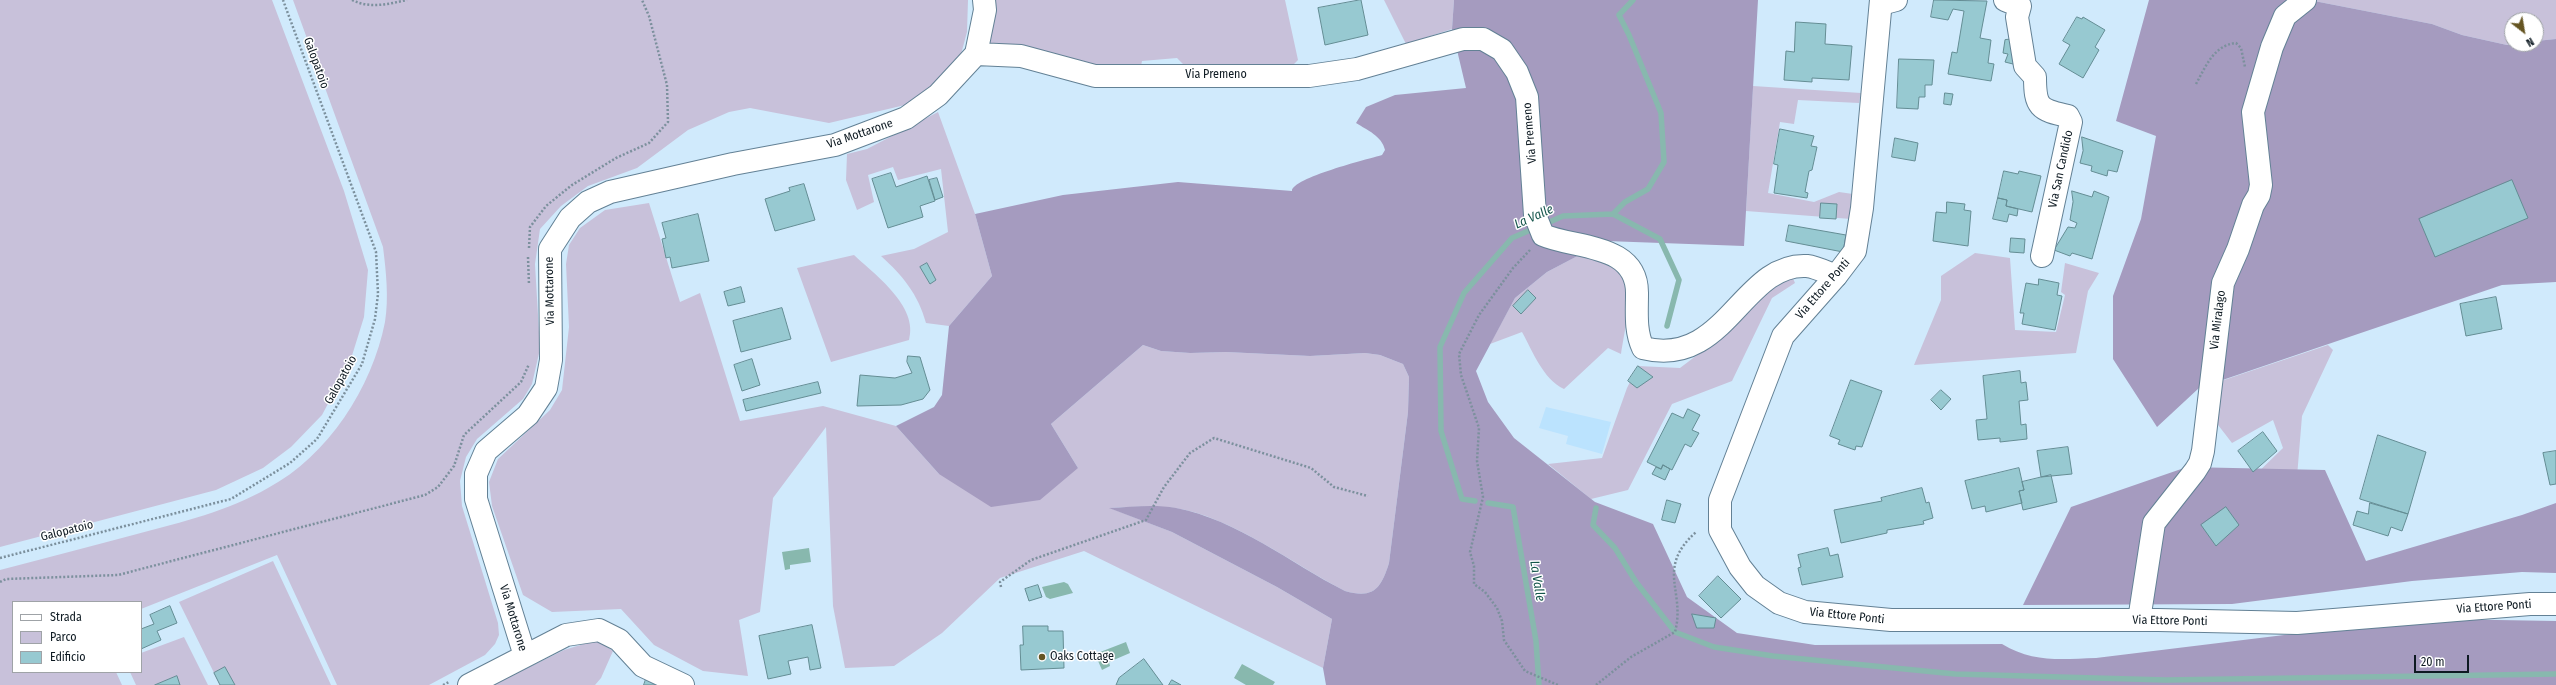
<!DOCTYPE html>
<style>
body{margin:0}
#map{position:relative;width:2556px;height:685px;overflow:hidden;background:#d0eafc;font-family:"Fira Sans Condensed",sans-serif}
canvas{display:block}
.legend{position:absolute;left:12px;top:601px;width:130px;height:72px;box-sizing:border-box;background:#fff;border:1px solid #9fa3a7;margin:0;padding:5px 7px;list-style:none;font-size:12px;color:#0e1a22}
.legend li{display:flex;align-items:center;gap:8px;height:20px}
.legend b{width:20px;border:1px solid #9fa3a7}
.north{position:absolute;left:2504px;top:12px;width:40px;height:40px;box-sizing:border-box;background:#fff;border:1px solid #9fa3a7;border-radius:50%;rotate:149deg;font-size:11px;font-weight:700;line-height:16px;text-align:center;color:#0e1a22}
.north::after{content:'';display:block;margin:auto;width:14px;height:18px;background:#655522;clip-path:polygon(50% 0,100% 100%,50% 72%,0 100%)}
.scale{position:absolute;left:2414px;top:655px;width:55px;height:18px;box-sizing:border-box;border:2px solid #0e1a22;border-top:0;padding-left:5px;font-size:12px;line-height:14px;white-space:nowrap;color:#0e1a22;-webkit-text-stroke:3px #fff;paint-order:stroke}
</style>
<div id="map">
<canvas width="2556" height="685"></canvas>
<ul class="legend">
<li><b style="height:5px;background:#fff"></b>Strada</li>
<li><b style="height:11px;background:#c8c1da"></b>Parco</li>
<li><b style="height:11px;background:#97c9d1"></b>Edificio</li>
</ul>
<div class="north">N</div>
<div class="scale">20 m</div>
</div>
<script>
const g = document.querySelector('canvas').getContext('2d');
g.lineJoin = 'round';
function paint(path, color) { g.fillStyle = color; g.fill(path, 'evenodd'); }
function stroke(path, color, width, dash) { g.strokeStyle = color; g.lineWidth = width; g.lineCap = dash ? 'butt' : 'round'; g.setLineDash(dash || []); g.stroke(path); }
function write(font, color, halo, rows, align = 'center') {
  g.font = font + ' "Fira Sans Condensed",sans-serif'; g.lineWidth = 3; g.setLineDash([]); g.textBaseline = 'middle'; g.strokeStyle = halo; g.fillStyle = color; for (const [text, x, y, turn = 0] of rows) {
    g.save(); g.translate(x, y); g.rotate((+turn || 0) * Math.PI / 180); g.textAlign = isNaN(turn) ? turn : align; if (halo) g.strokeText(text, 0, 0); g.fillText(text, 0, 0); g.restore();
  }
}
const built = new Path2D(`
 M1546,407L1611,422L1602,454L1566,444L1568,436L1539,428Z`);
const green = new Path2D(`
 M0,0H272L344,191L368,270L364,317L350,362L322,415L291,447L263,468L216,490L0,547Z
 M293,0H968L967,32L960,58L939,82L905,105L829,123L750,108L729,112L688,130L637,168L588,186L561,206L540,229L535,264L540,349L532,384L523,399L477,439L466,457L460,481L462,506L498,623L499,635L495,644L485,655L429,685H337L277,555L141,609V602H13V672H116L122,685H0V570C46,558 92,546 137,534C182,522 228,511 268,488C328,456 372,388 385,322C389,298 386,271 383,247Z
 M992,0H1285L1298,60L1289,69L1190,71L1177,58L1142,61L1141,66L1088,67L994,49L987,41Z
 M1384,0H1454L1452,29L1406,44Z
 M2309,0H2556V39L2536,41V20H2512V44L2507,45L2462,35L2432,24Z
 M1753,86L1861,93L1859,103L1798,100L1794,124L1780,122L1768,193L1814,202L1839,192L1853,194L1851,219L1746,211Z
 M938,112L975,214L992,276L949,326L926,323C918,294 903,276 881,256L914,249L948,232L941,169L898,180L893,167L868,175L874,202L857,210L846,180L847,154L867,149Z
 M649,203L680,302L700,293L740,421L823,406L896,426L939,474L1078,468L1051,424L1143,345L1161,351L1190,353L1226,352L1310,356L1365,353L1380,355L1403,364L1409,377L1408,412L1389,563C1381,589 1373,599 1345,591C1296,566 1229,515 1174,508C1153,506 1131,507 1110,508L1172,532L1277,587L1332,619L1323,668L1084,551L1000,578L942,633L894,666L845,668L833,606L826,427L773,498L760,612L739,620L748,676L703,671L654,645L621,609L552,612L523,595L492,506L489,482L498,459L550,410L562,390L569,327L566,264L569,245L580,228L605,210Z
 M1583,253C1599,257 1624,268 1629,286C1632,297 1623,340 1621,354L1608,348L1564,389C1543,379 1533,352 1522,332L1490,344L1515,298L1547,272Z
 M1975,253L2010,258L2015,330L2056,332L2065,295L2061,292L2065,263L2099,273L2088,291L2076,353L1914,365L1941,300V276Z
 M854,255C874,274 919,306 909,340L831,362L797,268Z
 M1792,276L1795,283L1772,298L1732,381L1672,404L1628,490L1591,499L1548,464L1602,458L1627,388L1638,366L1680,368L1717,340L1776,282Z
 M2328,345L2333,350L2302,416L2296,489L2248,482L2283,448L2273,420L2232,443L2215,421L2218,382Z
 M273,561L331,685H220L179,602Z
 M184,637L208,685H136L130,672H141V653Z
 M597,640L613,651L601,678L595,685H493L564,650Z`);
const forest = new Path2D(`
 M1454,0H1758L1744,246L1606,241L1547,272L1515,298L1476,371L1488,402L1514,438L1595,502L1653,524L1687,597L1737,633L1815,645L2002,644C2033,663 2061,659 2096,658L2325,630L2439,619L2556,621V685H1326L1323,668L1332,619L1277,587L1172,532L1109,508C1131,507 1154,504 1176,508C1238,520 1290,563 1345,591C1373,599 1381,589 1389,563L1408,412L1409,377L1403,364L1380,355L1365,353L1310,356L1226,352L1190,353L1161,351L1143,345L1051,424L1078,468L1040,500L991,507L939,474L896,426L934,407L942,395L949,326L992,276L975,214L1063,195L1178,182L1292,191C1292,178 1368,159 1382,155L1385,150C1382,136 1367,130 1356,123L1366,107L1395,95L1466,88L1452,29Z
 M2149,0H2309L2432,24L2462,35L2507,45L2536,44V41L2556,39V282L2502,285L2199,388L2157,427L2113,359V296L2141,219L2156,136L2116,121Z
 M2187,467L2325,470L2366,561L2522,515L2556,503V573L2522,572L2412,581L2232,604L2023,605L2071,507Z`);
const water = new Path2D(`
 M809,548L811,562L790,565V569L785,570L782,552Z
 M1064,582L1068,584L1073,593L1050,599L1046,597L1042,587Z
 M1126,642L1130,653L1109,662L1110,666L1102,670L1095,654Z
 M1242,664L1275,682L1273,685H1246L1234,678Z`);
const stream = new Path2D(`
 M1613,214L1660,239L1679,280L1667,326
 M1543,225L1563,216L1613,214L1625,202L1648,189L1664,162L1661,113L1629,35L1619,15L1633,0
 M1475,501L1462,499L1441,431L1440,347L1464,293L1512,238L1535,228
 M1488,503L1513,507L1536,641L1539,685
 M1596,508L1593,525L1615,548L1636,582L1675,632L1714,647L1773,656L1955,674L2166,680L2556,674`);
const building = new Path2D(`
 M1361,0L1368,35L1325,45L1318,8Z
 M1934,0L1987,1L1980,38L1991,40L1988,63L1994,64L1991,81L1948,74L1952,52L1957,53L1964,11L1953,9L1948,20L1931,17Z
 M2077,17L2082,19L2083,17L2105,30L2095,47L2099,50L2083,78L2059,64L2070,45L2063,41Z
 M1796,22L1826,24L1825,44L1852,46L1849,80L1812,78V82L1784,80L1786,51L1794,52Z
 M2015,39L2017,65L2005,62L2008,54L2003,53L2005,40Z
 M1899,59L1934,60L1932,85H1925V97H1919L1918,109L1897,108Z
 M1945,93L1953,94L1951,105L1944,104Z
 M1780,129L1814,136L1811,146L1817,147L1812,170L1809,171L1805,192L1808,193L1807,198L1774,193L1778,165L1774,164Z
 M2082,137L2123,151L2117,172L2108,170L2107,176L2091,171L2092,166L2080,163L2083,151Z
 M1895,138L1918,143L1915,161L1892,157Z
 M2004,171L2018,174L2019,171L2041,176L2032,212L2006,206L2007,200L1998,198Z
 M891,173L896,187L927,176L935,201L920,206L923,217L888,228L872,179Z
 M937,178L943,197L935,200L929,180Z
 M2512,180L2528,218L2435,257L2419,219Z
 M804,184L815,220L775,231L765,199L790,191L789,188Z
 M2072,191L2092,197L2094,191L2109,197L2092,259L2072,253L2070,256L2054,250L2068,227L2075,228L2077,223L2070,220L2073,202Z
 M1998,198L2007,200L2006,206L2018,209L2017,216L2009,214L2007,222L1993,219Z
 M1947,202L1965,204L1964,210L1971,211L1968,246L1933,241L1936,212L1946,213Z
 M1821,203L1837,204L1836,219L1820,218Z
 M698,214L709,261L672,268L670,257L666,258L662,239L666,238L662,223Z
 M1789,225L1846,235L1843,252L1786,241Z
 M2011,238L2025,239L2024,253L2010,252Z
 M927,263L936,280L930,284L920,267Z
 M2039,279L2059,283L2057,295L2062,296L2055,330L2022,324L2024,313H2020L2026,283L2038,285Z
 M741,287L745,302L728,306L724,292Z
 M1528,290L1536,298L1521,314L1513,306Z
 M2496,297L2502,329L2466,336L2460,304Z
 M782,308L791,339L741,352L733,321Z
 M908,356L920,357L930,390L923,399L901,405L857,406L860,375L895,378L912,373L907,362Z
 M752,359L760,385L742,391L734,365Z
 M1638,366L1653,377L1637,388L1628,381Z
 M2020,371L2021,383L2026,382L2028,400L2019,401L2021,425L2026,424L2027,439L2000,442V438L1978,440L1976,420L1987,419L1983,376Z
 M1851,380L1882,391L1862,447L1856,446L1855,450L1838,444L1840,440L1830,436Z
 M818,382L821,393L746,411L743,400Z
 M1941,390L1951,399L1941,410L1931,400Z
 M1688,409L1700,415L1692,430L1699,433L1691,447L1685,444L1672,470L1663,465L1661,469L1647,462L1672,413L1683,418Z
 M2263,432L2277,451L2253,472L2238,451Z
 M2378,435L2426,452L2408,514L2360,499Z
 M2068,447L2072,474L2041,477L2037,451Z
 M2556,451V484L2550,485L2543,453Z
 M1663,465L1670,469L1665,480L1652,474L1656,467L1661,469Z
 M2019,468L2024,490L2019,491L2022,503L1986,512L1985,506L1972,509L1965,481Z
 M2051,475L2057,502L2023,510L2019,491L2024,490L2022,482Z
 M1922,488L1926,503L1929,502L1933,518L1923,521L1924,524L1887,530V533L1841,543L1834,510L1882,501L1881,498Z
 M1667,500L1681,504L1675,523L1662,520Z
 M2370,503L2408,514L2402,531L2391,527L2388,536L2353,525L2357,511L2368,514Z
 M2226,507L2239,525L2216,546L2201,525Z
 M1828,548L1830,556L1838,554L1843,577L1802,585L1798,568L1801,567L1798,555Z
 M1718,576L1741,599L1721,618L1699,596Z
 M1038,585L1042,597L1029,601L1025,589Z
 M170,606L177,623L157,631L161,640L141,649V629L154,624L150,615Z
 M1692,614L1716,618L1714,628H1697Z
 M812,625L821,668L810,670L808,657L788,661L791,674L768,679L759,636Z
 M1023,626H1048V631H1063L1064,668L1021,670L1020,645H1023Z
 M1144,659L1163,685H1116L1119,678Z
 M225,667L235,685H220L214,673Z
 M177,676L180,685H155Z
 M646,679L660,685H644Z
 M1172,680L1181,685H1169Z`);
const path = new Path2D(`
 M352,0C370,9 388,4 407,0
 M2196,84C2206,66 2214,45 2236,43L2241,48L2245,67
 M529,248L530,227L546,206L572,185L616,158L649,143L668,122L667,85L649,16L642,0
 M1530,250L1513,268L1479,315L1459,354L1461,375L1479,428L1477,461L1483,497L1470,552L1474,566V584L1485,592L1497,608L1502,621L1504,640L1525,671L1558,685
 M528,257L529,285
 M0,558L231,499L290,463L317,439L362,364L375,319L378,294L376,252L283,0
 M0,582L6,579L118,575L425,495L438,487L454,466L464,435L521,382L529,364
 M1001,587L1000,582L1031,560L1146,520L1164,487L1190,453L1214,438L1311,468L1334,487L1368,496
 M443,685L449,682
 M1596,685L1631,657L1675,632C1686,591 1655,569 1696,532`);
const minor = new Path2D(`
 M2005,0L2020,6L2017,17L2025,66L2035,77C2035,107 2039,110 2068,116L2071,122L2042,256
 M1881,4L1896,0
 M976,54L1021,56L1095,76H1309L1357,69L1463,39H1483L1502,50L1517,72L1527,97L1535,215L1543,235C1575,249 1638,243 1637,294C1637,313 1635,331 1643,348C1726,369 1742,262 1807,266C1816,267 1828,273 1836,276
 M2139,620L2154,523L2195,471L2200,463L2203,451L2223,283L2238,249L2253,205L2259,195L2261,185L2253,112L2272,47L2285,16L2305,0
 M525,656L476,499V474L486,451L528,415L546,388L551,360L550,249L570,218L588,202L610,192L733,164L835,145L906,118L938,95L976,54L985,10L984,0
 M469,685L566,635L599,630L619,640L643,666L683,685`);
const tertiary = new Path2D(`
 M1881,0L1862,208L1855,251L1836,276L1783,336L1720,500V530L1740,567L1755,586L1779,603L1805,612L1891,620H2158L2297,623L2530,604H2556`);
const markers = [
 [1042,657,4,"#655522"]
];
const streetNames = [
 ["Galopatoio",316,63,70],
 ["Via Premeno",1216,75],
 ["Via Premeno",1530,133,-95],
 ["Via Mottarone",860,134,-19],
 ["Via San Candido",2061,169,-78],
 ["Via Ettore Ponti",1823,289,-49],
 ["Via Mottarone",550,291,-91],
 ["Via Miralago",2218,320,-83],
 ["Galopatoio",341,380,-61],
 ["Galopatoio",67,531,-14],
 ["Via Ettore Ponti",2494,607,-4],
 ["Via Ettore Ponti",1847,616,6],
 ["Via Mottarone",513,618,73],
 ["Via Ettore Ponti",2170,621,1]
];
const poiNames = [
 ["Oaks Cottage",1050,657]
];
const waterNames = [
 ["La Valle",1534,217,-24],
 ["La Valle",1537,581,81]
];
paint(built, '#bbe3fe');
paint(green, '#c8c1da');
paint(forest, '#a59bbf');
paint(water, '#88b8ae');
stroke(stream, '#88b8ae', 5.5);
paint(building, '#97c9d1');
stroke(building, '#648d94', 1);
stroke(minor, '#638195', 24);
stroke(tertiary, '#638195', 24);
stroke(path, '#7c909d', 2.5, [2, 2]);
stroke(minor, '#fff', 22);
stroke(tertiary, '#fff', 22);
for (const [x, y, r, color] of markers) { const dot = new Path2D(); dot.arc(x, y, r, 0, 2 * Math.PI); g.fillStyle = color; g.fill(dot); stroke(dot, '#fff', 1.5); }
write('12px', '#0e1a22', '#fff', streetNames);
write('12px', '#0e1a22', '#fff', poiNames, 'left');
write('italic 13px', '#14554b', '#fff', waterNames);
</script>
